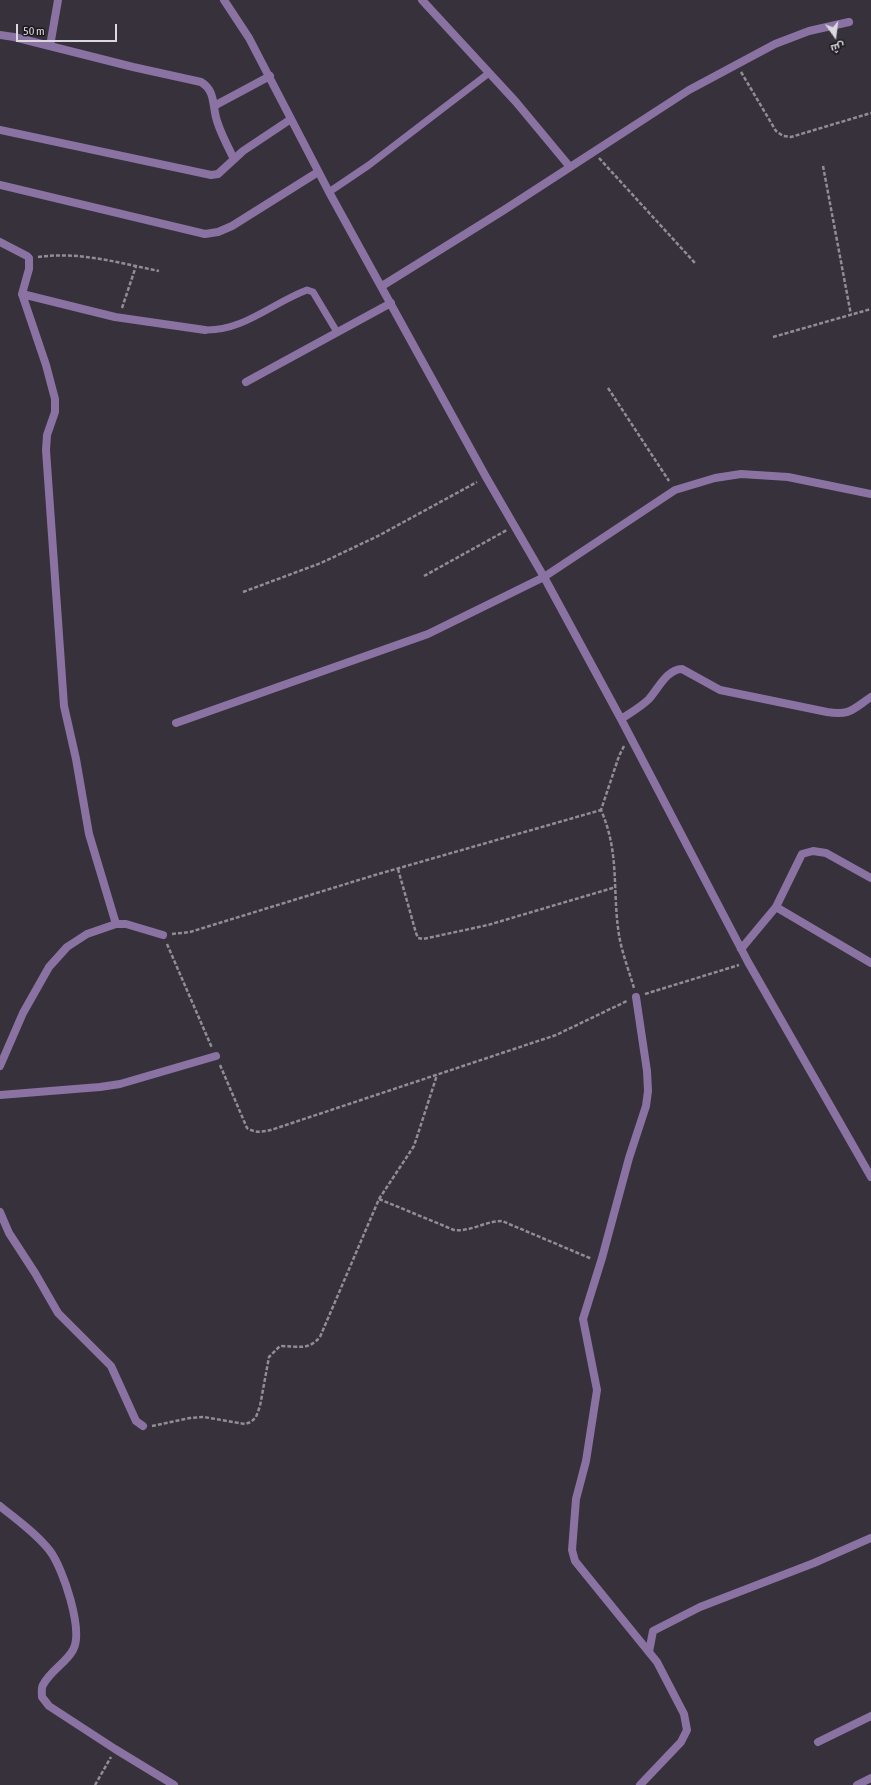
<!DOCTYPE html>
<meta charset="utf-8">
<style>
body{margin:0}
#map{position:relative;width:871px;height:1785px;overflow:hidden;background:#36313b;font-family:"Asap Condensed",Cairo,sans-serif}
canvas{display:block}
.north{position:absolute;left:815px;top:16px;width:40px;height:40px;-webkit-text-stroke:3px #1c1a1f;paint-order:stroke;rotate:166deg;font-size:11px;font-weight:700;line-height:16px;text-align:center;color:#dbd8df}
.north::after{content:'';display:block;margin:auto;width:14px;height:18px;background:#dbd8df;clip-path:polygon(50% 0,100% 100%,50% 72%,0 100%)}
.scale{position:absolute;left:16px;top:24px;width:101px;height:18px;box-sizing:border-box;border:2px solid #dbd8df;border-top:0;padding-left:5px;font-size:12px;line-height:14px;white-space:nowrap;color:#dbd8df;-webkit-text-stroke:3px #1c1a1f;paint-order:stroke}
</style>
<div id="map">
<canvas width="871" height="1785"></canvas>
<div class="north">ش</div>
<div class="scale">50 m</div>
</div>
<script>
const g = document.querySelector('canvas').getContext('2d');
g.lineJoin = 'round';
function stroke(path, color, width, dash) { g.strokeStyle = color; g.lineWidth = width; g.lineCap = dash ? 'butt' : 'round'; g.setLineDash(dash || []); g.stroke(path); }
const path = new Path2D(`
 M741,72L776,131L783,136L791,137L871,113
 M599,158L695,263
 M823,166L851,315
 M38,257C79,251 119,263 159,271
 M122,308L136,266
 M773,337L871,309
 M608,388L669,481
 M424,576L507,530
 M243,592L321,563L378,536L477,482
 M624,746L619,756L601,810C620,853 612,891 619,935C622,953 629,971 634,988
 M398,869L416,933L418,938L423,939L488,925L616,887
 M172,934L190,932L375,875L601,810
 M167,944L212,1048
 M645,994L739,965
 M220,1065L247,1128C259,1136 273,1129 286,1125L556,1035L627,1001
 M379,1199L454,1230C471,1232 485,1221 502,1221L592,1259
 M152,1426L190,1418L204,1417L245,1424L251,1422L256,1417L260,1406L269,1357L280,1346C298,1346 308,1351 320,1337L379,1199L414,1146L437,1075
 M95,1785L111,1757`);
const lane = new Path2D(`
 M329,192L369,165L489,73
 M205,330C244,331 272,303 307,290L313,292L337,332`);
const street = new Path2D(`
 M224,0L249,38L329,192L486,477L544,577L621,719L748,962L871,1177
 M422,0L516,102L570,167
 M0,35L14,37L133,67L201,82C216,91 212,106 217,121C221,134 228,147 234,159
 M50,46L58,0
 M214,106L270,76
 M0,130L211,175L218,174L243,151L291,119
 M0,185L205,234L218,232L232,226L318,172
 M0,242L27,256L29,258V269L22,294L46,365L55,399V412L47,435L46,450L64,706L76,759L89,834L116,924
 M382,286L504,210L689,90L775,44L809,31L849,22
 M22,294L115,317L205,330
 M246,382L391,303
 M621,719C630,713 641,707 649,699C658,689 667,669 682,669L720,690L827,712C850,716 853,709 871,697
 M176,723L428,634L544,577L675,490L715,478L741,474L788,477L871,494
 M776,907L871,963
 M741,949L776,907L802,854L813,851L826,853L871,878
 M636,997L647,1071L648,1091L646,1106L629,1158L602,1258L583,1319L597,1390L586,1461L576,1499L572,1550L575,1561L657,1662L684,1714L687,1730L681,1742L640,1785
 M0,1066L23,1013L49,967L67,947L87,934L116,924H126L163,935
 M0,1095L100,1087L120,1084L216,1056
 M0,1212L9,1233L35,1273L58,1313L111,1366L136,1421L143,1426
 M0,1506C17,1520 37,1534 50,1551C63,1568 84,1631 73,1650C66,1663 50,1671 43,1685C41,1688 42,1693 42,1697L49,1706L115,1749L174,1785
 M649,1652L653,1631L700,1607L814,1563L871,1538
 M818,1742L871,1716
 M857,1785L871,1778`);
stroke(path, '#908d95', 2.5, [4, 2]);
stroke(lane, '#8a72a2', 7);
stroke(street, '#8a72a2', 8);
</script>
